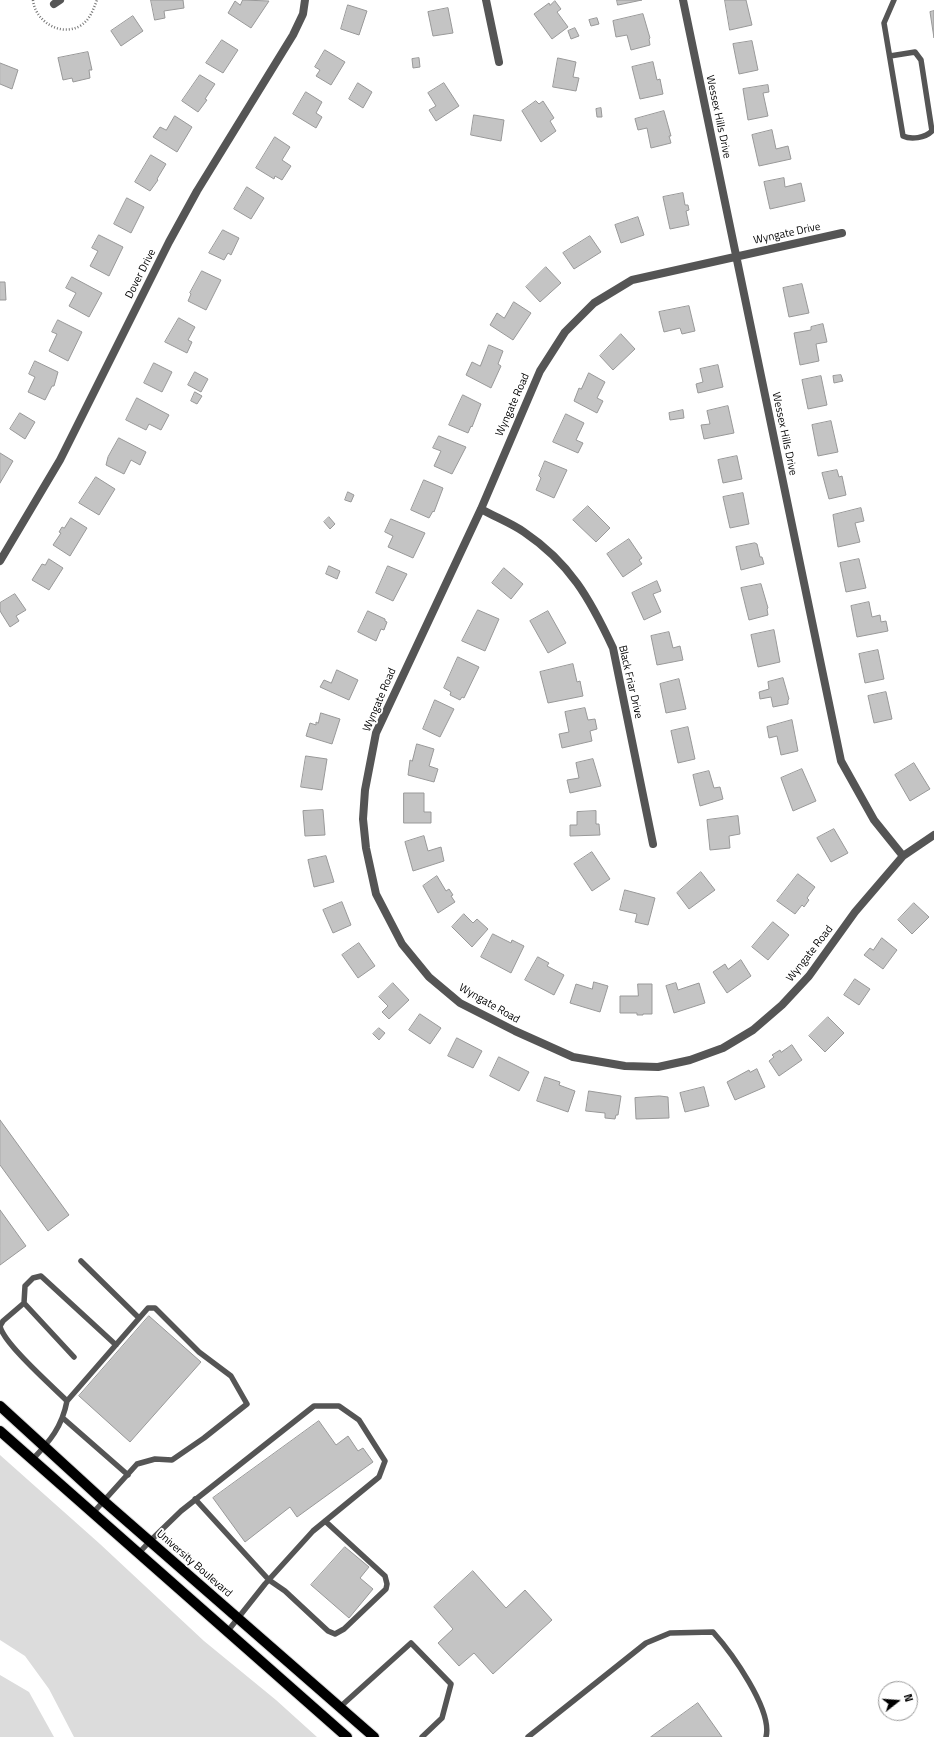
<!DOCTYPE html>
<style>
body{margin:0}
#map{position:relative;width:934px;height:1737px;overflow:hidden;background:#fff;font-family:"Titillium Web",sans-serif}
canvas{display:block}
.north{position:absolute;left:878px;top:1681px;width:40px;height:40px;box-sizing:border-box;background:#fff;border:1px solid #999;border-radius:50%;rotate:73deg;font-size:11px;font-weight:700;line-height:16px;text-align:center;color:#000}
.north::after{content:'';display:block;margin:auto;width:14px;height:18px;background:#000;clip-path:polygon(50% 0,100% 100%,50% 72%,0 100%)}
</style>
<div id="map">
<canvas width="934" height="1737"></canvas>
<div class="north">N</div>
</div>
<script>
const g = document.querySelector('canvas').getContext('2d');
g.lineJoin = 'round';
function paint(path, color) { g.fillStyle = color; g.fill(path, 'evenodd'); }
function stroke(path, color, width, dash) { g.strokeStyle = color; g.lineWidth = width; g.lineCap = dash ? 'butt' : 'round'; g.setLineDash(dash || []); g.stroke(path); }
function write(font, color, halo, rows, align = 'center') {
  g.font = font + ' "Titillium Web",sans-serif'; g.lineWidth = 3.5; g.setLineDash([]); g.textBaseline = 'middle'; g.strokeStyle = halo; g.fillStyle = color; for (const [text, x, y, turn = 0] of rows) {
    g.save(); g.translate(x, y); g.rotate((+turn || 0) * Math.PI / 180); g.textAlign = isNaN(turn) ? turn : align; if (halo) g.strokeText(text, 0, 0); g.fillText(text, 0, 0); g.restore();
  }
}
const green = new Path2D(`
 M0,1455L100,1544L204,1641L276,1700L317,1737H74L49,1689L25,1656L0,1640Z
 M0,1675L29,1692L54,1737H0Z`);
const building = new Path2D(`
 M151,0H183L184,8L164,11L165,18L155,20Z
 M243,0L269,1L251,28L228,13L235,1L240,5Z
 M617,0H642L618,5Z
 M725,0H746L752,25L730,30Z
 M555,1L561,9L557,12L568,27L552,39L534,14L549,3L550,5Z
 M348,5L367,11L359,35L341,29Z
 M448,8L453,33L433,36L428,12Z
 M934,11V38L930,12Z
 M643,14L650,38L649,39L650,45L631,50L627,35L616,37L613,21Z
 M133,16L143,31L121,46L111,31Z
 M597,18L599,24L591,26L589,20Z
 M575,28L579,36L571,39L568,31Z
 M222,40L238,50L223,73L206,63Z
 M752,41L758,70L739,74L733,44Z
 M325,50L345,62L331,85L316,76L320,70L315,67Z
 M88,52L92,70H89L90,78L73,82L72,78L63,80L58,58Z
 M419,58L420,67L413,68L412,59Z
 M558,58L576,62L573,77L579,78L576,91L553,87Z
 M653,62L657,80L660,79L663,94L640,99L632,67Z
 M0,63L18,70L12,89L0,84Z
 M200,75L215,84L205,99L207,100L198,112L182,101Z
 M358,83L372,92L363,108L349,99Z
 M444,83L459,106L436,121L429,110L436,106L428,93Z
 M768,85L769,92L763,93L768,116L748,120L743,89Z
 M306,92L322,102L316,113L322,117L316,128L293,114Z
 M536,101L539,104L543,101L554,118L550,121L556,131L541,142L522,111Z
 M601,108L602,117H597L596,109Z
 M664,111L671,136H669L671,143L651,148L647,128L638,130L635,119Z
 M474,115L504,120L501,141L471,135Z
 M175,116L192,127L177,152L153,137L160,127L166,130Z
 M772,130L776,149L788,146L791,159L759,166L752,135Z
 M275,137L290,147L282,160L291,166L282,180L275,176L274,179L256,168Z
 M151,155L166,164L157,179L158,180L150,191L135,182Z
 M784,178L785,187L801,183L805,201L770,209L764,182Z
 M247,187L264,198L251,219L234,209Z
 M683,193L685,205H688L689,210L686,211L689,225L670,229L663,197Z
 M127,198L144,207L131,233L114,224Z
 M638,217L644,235L621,243L615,225Z
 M223,230L239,238L231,255L228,253L224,260L209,253Z
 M99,235L123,247L109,276L90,266L98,251L92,248Z
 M590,236L601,252L574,269L563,253Z
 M546,267L561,283L540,302L526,287Z
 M202,271L221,280L206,310L188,301L191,294L190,293Z
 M72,277L102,293L89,317L69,306L76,293L66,288Z
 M0,282H5L6,300H0Z
 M802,284L809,313L789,317L783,288Z
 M514,302L531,313L513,340L490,325L497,313L504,318Z
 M689,306L695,331L682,334L680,328L664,332L659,312Z
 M179,318L195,327L188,340L192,342L187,353L165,342Z
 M58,320L82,332L68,361L49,351L57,334L52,332Z
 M823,324L827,342L816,344L819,361L800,365L794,333L811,330V327Z
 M621,334L635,349L613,370L600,356Z
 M489,345L503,351L498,364L501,366L491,388L466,375L472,362L480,366Z
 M35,361L58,372L54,386H52L45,400L28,392L35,377L29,374Z
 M154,363L172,372L162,392L144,383Z
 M718,365L723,387L698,393L696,384L703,382L700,369Z
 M195,372L208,379L201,392L188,385Z
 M589,373L605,382L597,398L603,401L597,413L574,401L579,388L581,389Z
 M841,375L843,381L834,383L833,376Z
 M821,376L827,405L808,409L802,380Z
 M195,392L202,396L197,404L191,401Z
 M463,395L481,404L472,427L471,426L468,433L449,425Z
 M137,398L169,415L161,430L149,424L146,430L126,420Z
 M728,406L734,433L704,439L701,425L710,424L707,411Z
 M683,410L684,418L670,420L669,413Z
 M20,413L35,422L25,439L10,429Z
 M566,414L584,423L576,440L583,443L578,453L553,442Z
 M831,421L838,452L818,456L812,425Z
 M439,436L466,447L452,474L434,466L441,451L433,448Z
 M119,438L146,452L140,465L131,460L124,474L106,465L108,457Z
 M0,453L13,461L0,483Z
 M737,456L742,479L723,483L718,460Z
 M545,461L567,470L554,498L536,490L541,478L539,476Z
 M837,470L839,477L842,476L846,495L829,499L822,473Z
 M96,477L115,489L99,515L79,503Z
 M424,480L443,488L434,512L433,511L429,518L411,510Z
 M348,492L354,495L351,502L345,500Z
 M743,493L749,524L730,528L723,497Z
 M588,506L610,528L596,542L573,520Z
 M861,508L864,521L855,523L860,542L838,547L833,515Z
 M329,517L335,524L330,529L324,522Z
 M71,518L87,528L70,556L53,545L61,533L59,532L62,527L64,528Z
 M391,519L425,533L413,558L388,547L393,536L385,532Z
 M629,539L642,558L639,560L642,564L623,577L607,554Z
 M755,543L757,544L760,557H762L764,564L741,570L736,547Z
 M49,559L63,568L49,590L32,580L42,564L45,565Z
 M859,559L866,588L846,592L840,563Z
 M329,566L340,571L337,579L326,574Z
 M388,566L407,574L393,601L376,593Z
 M504,568L523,584L511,599L492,583Z
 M657,581L661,591L653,594L661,612L644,620L632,593Z
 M761,584L768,608L767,609L768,615L749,620L741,588Z
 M15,594L26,610L16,616L19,621L10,627L0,611V603Z
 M869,602L872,617L880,615L881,622L886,621L888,631L857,637L851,606Z
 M478,610L499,619L485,651L462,641Z
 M368,611L385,619V621L387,622L384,630L381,629L376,641L358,632Z
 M548,611L566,643L548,653L530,621Z
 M774,630L780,662L758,667L751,635Z
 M669,632L673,648L680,646L683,660L657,665L651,636Z
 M878,650L884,679L865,683L859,654Z
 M458,657L479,667L464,698L462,697L460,700L450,695L451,692L444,688Z
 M573,664L577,682L580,681L583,696L548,703L540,672Z
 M337,670L358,680L349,700L320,687L324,680L331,683Z
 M783,678L789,699L788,700V704L773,707L771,697L760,699L759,692L769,689L768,682Z
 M679,679L686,709L666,713L660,684Z
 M886,692L892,719L874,723L868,696Z
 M435,700L454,709L440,737L423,729Z
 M585,708L588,720L595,719L597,729L590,731L592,741L562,748L559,734L569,732L565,712Z
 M321,713L340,719L332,744L306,736L310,723L316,725V722L318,723Z
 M792,720L798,751L781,755L777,736L769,738L767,727Z
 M688,727L695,759L678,763L671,731Z
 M417,744L434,749L429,766L438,769L434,782L408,775L410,760L412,761Z
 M306,756L327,759L322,790L301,787Z
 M593,759L601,786L570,793L567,780L579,778L576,763Z
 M914,763L930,789L910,801L895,775Z
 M802,769L816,801L793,811L781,778Z
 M709,771L714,788L720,787L723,799L700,806L693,775Z
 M404,793H424V812H431V823H404Z
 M323,810L325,835L305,836L303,811Z
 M596,811V824H599L600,835L570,836V825H577V812Z
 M738,816L740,834L729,836L730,848L710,850L707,820Z
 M834,829L848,853L831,862L817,838Z
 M424,836L428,851L441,847L444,861L413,871L405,842Z
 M592,852L610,879L592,891L574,864Z
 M326,856L334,882L314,887L308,860Z
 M701,872L715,890L689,909L677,893Z
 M798,874L815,887L807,898L809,900L804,907L802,905L795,914L777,901Z
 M437,876L446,891L449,889L453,895L451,896L455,902L438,913L423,886Z
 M625,890L655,898L648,925L635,922L637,914L620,910Z
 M342,902L351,925L333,933L323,910Z
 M914,903L929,917L912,934L898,920Z
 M464,914L473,923L477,919L488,929L472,947L452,927Z
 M773,922L789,935L768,960L752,947Z
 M493,934L511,943L512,940L524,946L511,973L481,957Z
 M882,938L897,950L883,969L864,955L870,948L873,950Z
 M359,943L375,966L358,978L342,955Z
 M538,957L549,963L547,966L564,975L554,995L525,980Z
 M741,960L751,976L727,993L713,972L725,964L728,969Z
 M855,979L870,989L859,1005L844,995Z
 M594,982L608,986L600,1012L570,1003L576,984L592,989Z
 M393,983L409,1000L389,1019L382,1012L388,1006L379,997Z
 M676,983L678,990L699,983L705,1003L674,1013L666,986Z
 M638,984H652V1014H643V1015H637V1013H620V996H638Z
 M420,1014L441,1028L430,1044L409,1030Z
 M828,1017L844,1033L825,1052L809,1036Z
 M379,1028L385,1033L379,1040L373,1034Z
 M457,1038L482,1051L473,1068L448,1056Z
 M792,1045L802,1060L779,1076L769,1061L774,1057L772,1055L780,1050L781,1052Z
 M499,1057L529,1072L519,1091L490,1076Z
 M757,1069L765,1087L735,1100L727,1082L749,1070L750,1072Z
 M545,1077L560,1082L559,1085L575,1091L568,1112L537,1101Z
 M704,1087L709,1106L685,1112L680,1093Z
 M589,1091L621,1096L618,1115H616L615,1119L605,1118V1113L586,1111Z
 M660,1096L668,1097L669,1118L636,1119L635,1098Z
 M0,1120L69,1215L48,1231L0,1165Z
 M0,1210L26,1246L0,1265Z
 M149,1316L201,1362L130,1442L79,1396Z
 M319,1421L336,1445L348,1436L358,1451L363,1448L373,1462L297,1517L290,1507L245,1542L213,1498Z
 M345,1547L369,1567L360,1578L373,1589L349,1618L311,1585Z
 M473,1571L506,1608L525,1590L552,1620L493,1674L474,1653L459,1666L438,1643L453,1629L434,1607Z
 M698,1703L722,1737H651Z`);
const path = new Path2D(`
 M33,0C35,21 60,37 80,26C90,20 93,10 97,0`);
const lane = new Path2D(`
 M890,56L915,52L921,60L932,131C925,138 911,140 903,136L884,23L894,0
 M81,1261L139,1318
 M0,1326C3,1343 53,1387 67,1401
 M0,1326L3,1321L24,1303
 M74,1357L24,1303L25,1286L33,1278L41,1276L116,1345
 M64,1419L128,1475
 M32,1460C50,1441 62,1427 67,1401L148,1308H155L199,1352L231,1376L247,1404L204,1438L172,1460L155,1459L137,1464L92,1514
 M195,1499L269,1580L285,1591L328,1631L335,1634L344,1629L386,1589L387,1584L385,1576L325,1521
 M138,1554L150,1541L181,1511L314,1406H339L359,1420L385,1461L379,1477L313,1531L265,1584L227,1632
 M340,1707L411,1643L451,1684L442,1718L422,1737
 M528,1737L646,1643L670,1633L713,1632C731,1652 773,1710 766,1737`);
const street = new Path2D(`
 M486,0L499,62
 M683,0L841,761L874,820L903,856
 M54,4L60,0
 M842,233L632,280L594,303L565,332L540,371L481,509L376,733L365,790L363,819L366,848L376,894L402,944L429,977L460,1003L515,1031L573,1057L625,1066L658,1067L690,1060L723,1048L753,1030L782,1005L809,976L855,912L903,856L934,835
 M481,509C495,517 511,523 524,532C570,563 590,599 613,648L653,844
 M0,561L60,460L169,242L197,191L293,35L303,14L305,0`);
const primary = new Path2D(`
 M0,1406L106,1503L374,1737
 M0,1431L347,1737`);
const streetNames = [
 ["Wessex Hills Drive",718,117,78],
 ["Wyngate Drive",787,234,-12],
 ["Dover Drive",141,274,-63],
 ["Wyngate Road",513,405,-66],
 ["Wessex Hills Drive",784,434,78],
 ["Black Friar Drive",630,682,77],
 ["Wyngate Road",380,700,-67],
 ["Wyngate Road",810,954,-52],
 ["Wyngate Road",489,1004,30],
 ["University Boulevard",194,1564,41]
];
paint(green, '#dcdcdc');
paint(building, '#c4c4c4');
stroke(building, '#999', 1);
stroke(primary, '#dbdbdb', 12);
stroke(path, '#777', 2.5, [1, 2]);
stroke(lane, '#555', 5.5);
stroke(street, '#555', 8);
stroke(primary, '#000', 10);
write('11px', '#000', '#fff', streetNames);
</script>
